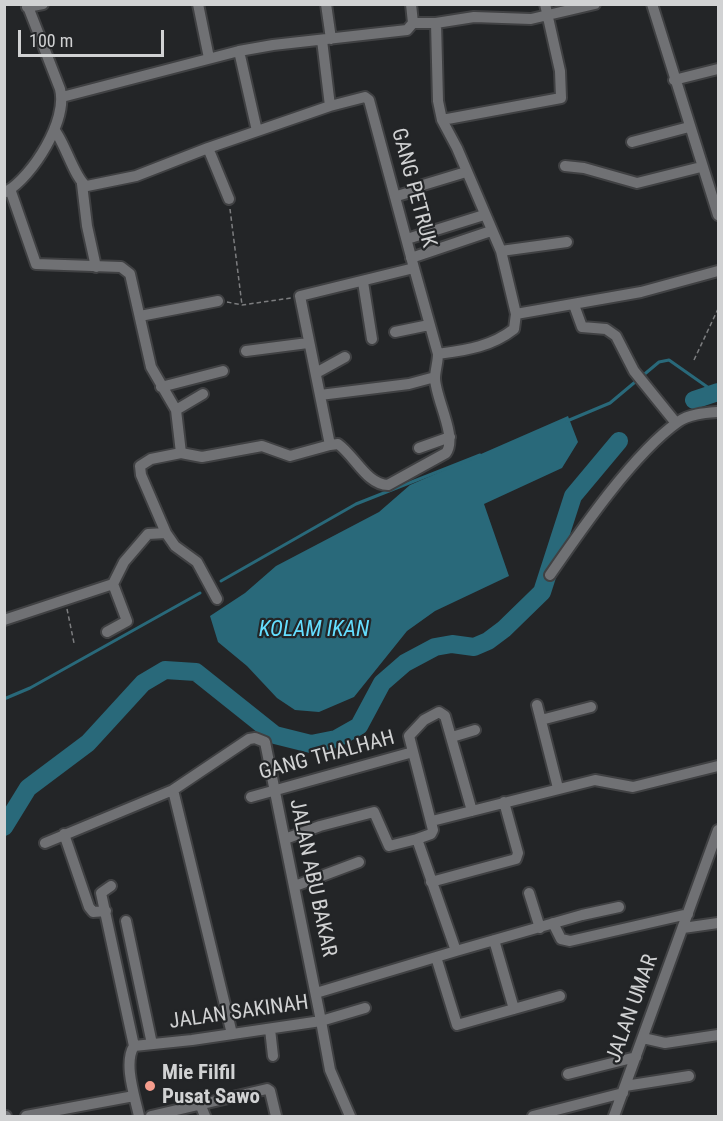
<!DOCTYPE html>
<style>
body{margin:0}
#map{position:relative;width:723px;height:1121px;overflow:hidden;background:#232527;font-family:"Roboto Condensed",sans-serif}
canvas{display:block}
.frame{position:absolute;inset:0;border:6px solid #d1d2d3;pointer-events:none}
.scale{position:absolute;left:18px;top:30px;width:146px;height:27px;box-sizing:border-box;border:3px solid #d1d2d3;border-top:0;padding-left:8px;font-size:18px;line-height:21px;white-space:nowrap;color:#d1d2d3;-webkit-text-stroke:4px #232527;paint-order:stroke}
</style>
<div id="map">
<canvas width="723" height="1121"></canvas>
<div class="frame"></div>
<div class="scale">100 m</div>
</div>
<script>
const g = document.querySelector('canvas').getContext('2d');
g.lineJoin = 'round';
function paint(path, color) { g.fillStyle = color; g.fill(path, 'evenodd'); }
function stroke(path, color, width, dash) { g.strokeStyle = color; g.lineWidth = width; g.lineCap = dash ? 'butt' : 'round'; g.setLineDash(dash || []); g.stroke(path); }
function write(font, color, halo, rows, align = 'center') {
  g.font = font + ' "Roboto Condensed",sans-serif'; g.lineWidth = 4.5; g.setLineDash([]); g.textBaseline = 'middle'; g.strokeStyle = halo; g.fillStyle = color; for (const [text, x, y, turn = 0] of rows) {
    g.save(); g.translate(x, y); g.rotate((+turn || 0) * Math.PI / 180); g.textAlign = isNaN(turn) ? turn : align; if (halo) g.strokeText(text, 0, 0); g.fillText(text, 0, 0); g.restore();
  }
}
const water = new Path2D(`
 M568,416L578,442L562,468L484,504L509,576L435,611L407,631L354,697L319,712L295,710L277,698L247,666L218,642L210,616L245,593L276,566L379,512L410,485Z`);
const stream = new Path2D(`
 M567,421L610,403L659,362L669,360L716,393
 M221,581L356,504L480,455
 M4,699L30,688L200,593`);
const river = new Path2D(`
 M694,400L718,392
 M4,827L28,788L88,743L143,683L165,670L196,672L275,735L311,744L336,739L359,726L382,683L405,663L435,647L452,644L474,647L488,641L504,629L542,592L573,496L619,441`);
const path = new Path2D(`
 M230,209L242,305
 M227,302L242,305L291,298
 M694,360L718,309
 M67,609L74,643`);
const minor = new Path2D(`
 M198,4L209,58
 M326,4L331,39
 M652,4L718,215
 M27,7L43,4
 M413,23H436L474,17L531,19L595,4
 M436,23L438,101L442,120L457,148L501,251L516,314L641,292L718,271
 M322,40L330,106
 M239,51L257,131
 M674,80L718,69
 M62,97L239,51L273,45L407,30L413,23L411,4
 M442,120L561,98L560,71L545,4
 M55,131C65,143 76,182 87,186L136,176L208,148
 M632,142L689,127
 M565,166L584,168L637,183L701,167
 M82,184L87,226L96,267
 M10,189L36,264L121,267L130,274L151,367L176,410L181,453L151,459L140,466L141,475L166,533L175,546L197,562L217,599
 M6,192C33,176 68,120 60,89L27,4
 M397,196L417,190L423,185L466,172
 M407,239L484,215
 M501,251L567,242
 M411,258L491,231
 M414,268L438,354
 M363,282L372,339
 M574,305L582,327L606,329L616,336L634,371L676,423
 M140,316L218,301
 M395,332L429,325
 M246,351L308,343
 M316,373L345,357
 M161,387L223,371
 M320,395L409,384L435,377
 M176,410L203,394
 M330,445L338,444C355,456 367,485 388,485L446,453C458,437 435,398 435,378C435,371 438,362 438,354C466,350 491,347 514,329L516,314
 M419,448L450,437
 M181,453L202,457L262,446L290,456L330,445L300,296L414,268L369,100L365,97L330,106L208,148L229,199
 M550,575C581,530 634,453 678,422C689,414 705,413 718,412
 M4,620L113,584
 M107,632L127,621L113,584L124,562L148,534L166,533
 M537,705L558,788
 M541,720L591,707
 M452,737L475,730
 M173,790L249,739L255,738L265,742L321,1021L365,1008
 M251,797L413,752
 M472,811L445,716L439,712L424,720L409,736L433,830L431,834L417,839L456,951L582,915L619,907
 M432,821L595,780L633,787L718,766
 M64,834L89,907L93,912L106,911
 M285,839L320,826L374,812L389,846L417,839
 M45,843L173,790L232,1034
 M431,882L516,859L518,853L504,802
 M111,886L101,893L134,1046C123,1063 135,1097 139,1116
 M295,886L359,862
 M529,893L540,928
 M126,921L152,1044
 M553,923L561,939L570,941L688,914
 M683,928L718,923
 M494,940L514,1009
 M436,957L457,1025L560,996
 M316,993L456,951
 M270,1029L273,1056
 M643,1038L665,1043L718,1035
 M134,1046L192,1040L321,1021L330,1070L350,1116
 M568,1074L636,1057
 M625,1086L689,1076
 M200,1104L205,1116
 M4,1116H6
 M26,1116L134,1096
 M151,1116L267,1089L270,1091L276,1116
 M533,1116L623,1093
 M614,1116L718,830`);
const markers = [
 [150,1086,6,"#f59d8d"]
];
const streetNames = [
 ["GANG PETRUK",413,188,75],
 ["GANG THALHAH",327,756,-15],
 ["JALAN ABU BAKAR",312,878,78],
 ["JALAN UMAR",633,1009,-70],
 ["JALAN SAKINAH",239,1013,-8]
];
const poiNames = [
 ["Mie Filfil",162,1074],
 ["Pusat Sawo",162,1098]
];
const waterNames = [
 ["KOLAM IKAN",314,630]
];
paint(water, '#29697a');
stroke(stream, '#29697a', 3);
stroke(river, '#29697a', 18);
stroke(minor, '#404143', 14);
stroke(path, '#7c7d7f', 1.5, [4.5, 3]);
stroke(minor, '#707174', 10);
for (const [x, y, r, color] of markers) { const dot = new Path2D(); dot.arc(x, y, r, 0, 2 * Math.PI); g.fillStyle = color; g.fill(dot); stroke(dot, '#232527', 2); }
write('21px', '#d1d2d3', '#232527', streetNames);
write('bold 21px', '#d1d2d3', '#232527', poiNames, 'left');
write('italic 22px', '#65deff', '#232527', waterNames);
</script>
